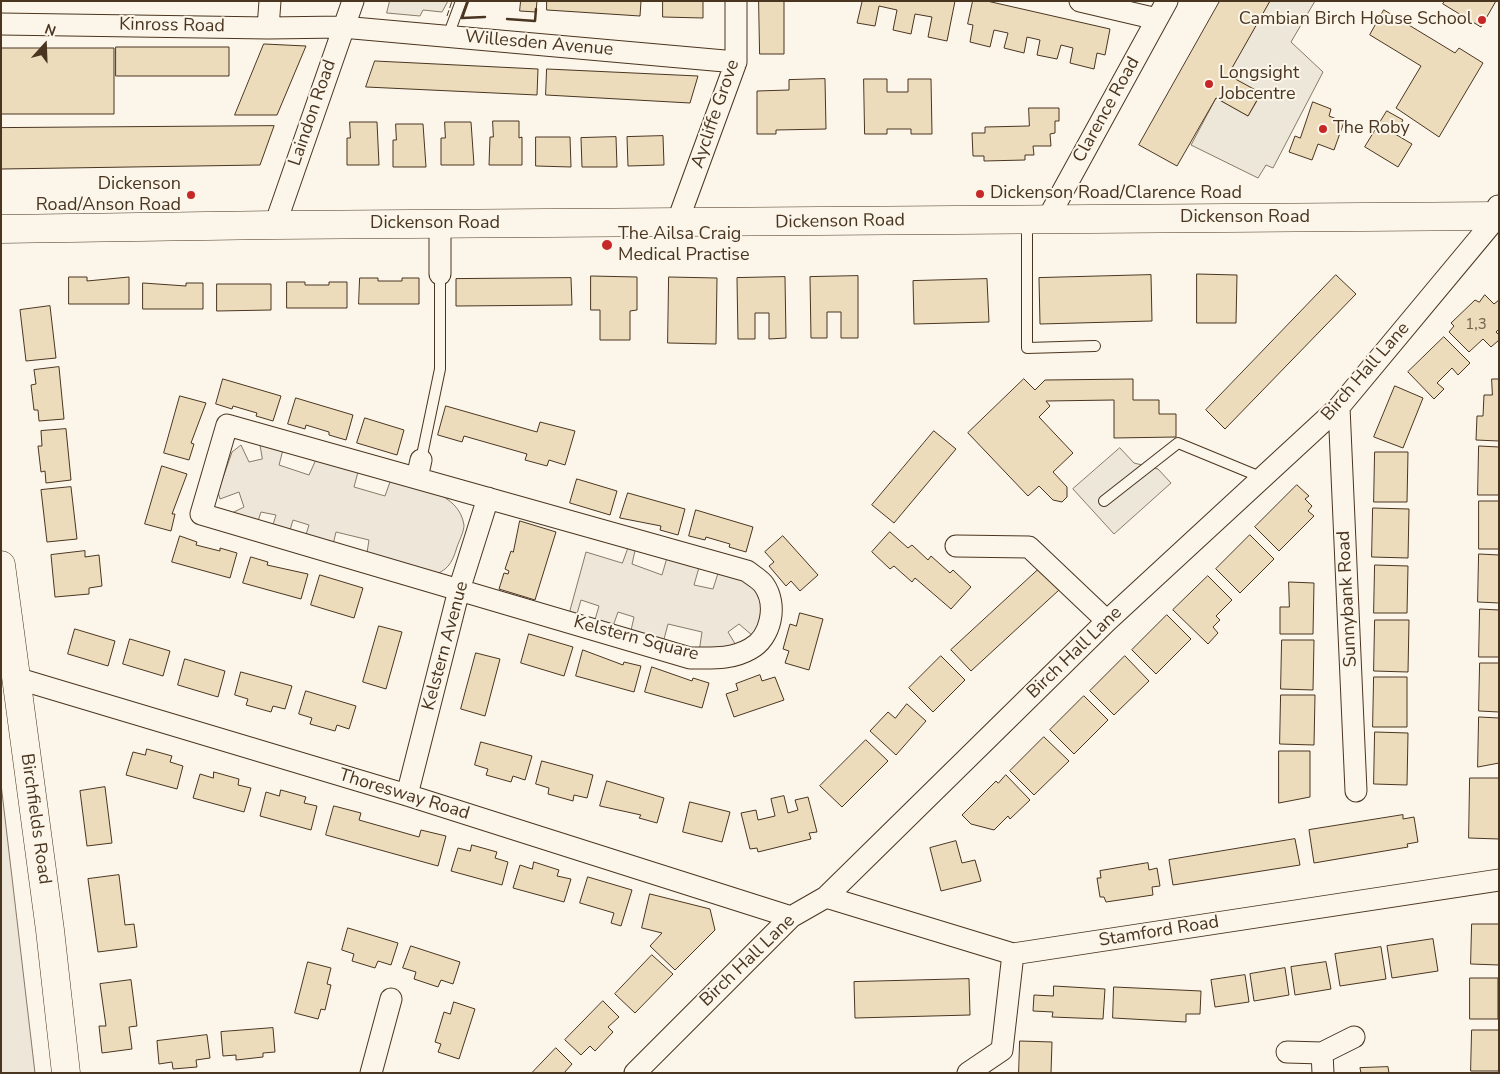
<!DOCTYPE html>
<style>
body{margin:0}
#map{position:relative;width:1500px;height:1074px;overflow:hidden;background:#fbf6e9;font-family:"Nunito Sans",sans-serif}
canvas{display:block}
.frame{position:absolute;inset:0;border:2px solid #4a3520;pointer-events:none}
.north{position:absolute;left:20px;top:20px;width:50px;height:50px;-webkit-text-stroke:4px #fbf6e9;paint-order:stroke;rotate:20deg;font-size:14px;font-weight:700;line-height:20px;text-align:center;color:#4a3520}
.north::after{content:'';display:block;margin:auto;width:18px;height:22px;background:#4a3520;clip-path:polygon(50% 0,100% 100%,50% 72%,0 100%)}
</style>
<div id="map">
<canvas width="1500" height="1074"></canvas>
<div class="frame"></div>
<div class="north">N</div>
</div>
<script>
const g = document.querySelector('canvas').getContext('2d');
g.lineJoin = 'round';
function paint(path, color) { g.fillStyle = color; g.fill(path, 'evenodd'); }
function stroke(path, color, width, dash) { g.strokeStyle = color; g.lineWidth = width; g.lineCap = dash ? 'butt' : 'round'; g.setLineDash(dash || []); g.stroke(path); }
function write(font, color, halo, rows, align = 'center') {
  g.font = font + ' "Nunito Sans",sans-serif'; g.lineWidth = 4; g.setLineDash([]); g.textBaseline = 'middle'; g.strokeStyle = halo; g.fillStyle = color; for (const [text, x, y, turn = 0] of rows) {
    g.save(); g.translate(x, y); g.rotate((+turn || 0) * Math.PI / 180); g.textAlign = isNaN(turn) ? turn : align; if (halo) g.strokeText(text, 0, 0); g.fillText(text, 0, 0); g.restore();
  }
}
const green = new Path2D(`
 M260,443L284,446L279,465L309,475L318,455L359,468L354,487L385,496L391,479C417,487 459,492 464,525C464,532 459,541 457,547C452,564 447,571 431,576L366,559L369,540L336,532L332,549L304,541L309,525L293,520L288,537L271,531L276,515L261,512L256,527L228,515L244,507L239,492L220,499L218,492L232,452L241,445L249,462L262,459Z
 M629,546H636L632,564L662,575L668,554L700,564L694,585L713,589L719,570L742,578L758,590C762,607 765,621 753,636L739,624L728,632L737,647L699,652L702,632L668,624L663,643L630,635L634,617L618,612L612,629L594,623L599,606L581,600L576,617L569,614L586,552L622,563Z
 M1,784L35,1073H1Z`);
const parking = new Path2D(`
 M390,1H448L442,12L423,10L420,16L387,13Z
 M1270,1H1315L1291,42L1323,72L1273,168L1266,165L1258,178L1191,145L1216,98L1248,116L1261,94L1228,75Z
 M1120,448L1134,463L1158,469L1171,483L1114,534L1073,489Z`);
const building = new Path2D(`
 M521,1H537L536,12L520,11Z
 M547,1H641L640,16L547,10Z
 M663,1H703V18L663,17Z
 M759,1H784V54H760Z
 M856,1H955L947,41L928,37L932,17L915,14L911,34L893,30L897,10L879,6L875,26L857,23L862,2Z
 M973,1H987L1110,29L1105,55L1097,53L1094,69L1070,63L1073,48L1061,45L1057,59L1037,55L1040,40L1027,37L1024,53L1004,48L1008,33L994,30L990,47L970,42L973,25L968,24Z
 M1220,1H1270L1228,75L1261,93L1248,116L1216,98L1177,166L1139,145Z
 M1445,1H1496L1481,27L1443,4Z
 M1384,10L1455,53L1459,48L1483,63L1439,137L1396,108L1421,66L1370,35Z
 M264,44L306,46L277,115H235Z
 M116,47H229V76H116Z
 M1,48H114V114H1Z
 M375,61L538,69L537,95L366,87Z
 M547,69L698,76L690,103L546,95Z
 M825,79L826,129L776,130V134H757V91L789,90V80Z
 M864,79H887V92H908V79H931L932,134H911V129H887V134H865Z
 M1313,102L1331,109L1329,116L1344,122L1334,150L1318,144L1312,160L1289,152L1295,136L1300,138Z
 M1029,108H1059V121H1055V133L1050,134L1051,146H1033L1034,155H1025V160L984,161V156H973L972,133H985V127L1029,126Z
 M1387,111L1403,120L1395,134L1412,144L1398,167L1365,147Z
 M493,121H519V138L522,137V165H489L490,137H493Z
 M350,122H377L379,165H347V138H350Z
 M445,122H471L474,165H441V138H445Z
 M396,124H423L426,167H393V140H396Z
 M274,126L260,165L1,169V128Z
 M663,136L664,165L628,166L627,137Z
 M536,137H570L571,167L536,166Z
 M616,137L617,167H582L581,138Z
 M1197,274L1237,275L1236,323H1197Z
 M1151,275L1152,321L1040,324L1039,278Z
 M1336,275L1356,294L1225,429L1206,410Z
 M591,276L637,277V310L630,311V340H600V310H591Z
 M858,276V338H841V312H827V338H811L810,277Z
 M69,277H87V281L129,277V304H69Z
 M669,277L717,278L716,344L668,343Z
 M785,277L786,338L769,339V313H755V339H738L737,278Z
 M360,278H378V281H402V278H419V304H359Z
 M571,278L572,305L456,306V279Z
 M987,279L989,322L914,324L913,281Z
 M287,282H305V285H329V282H347V308H287Z
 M143,283L186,286V283H203V309H143Z
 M217,284H271V310L217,311Z
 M1485,295L1494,304L1499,300V329L1496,332L1499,335V340L1491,347L1483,339L1469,352L1449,332L1454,326L1451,323L1475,300L1479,302Z
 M50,306L56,358L26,361L20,310Z
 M1444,337L1470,363L1458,375L1452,368L1437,383L1444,389L1434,399L1408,372Z
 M59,367L64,419L39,421L38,410H34L31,385L36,384L34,370Z
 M223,379L281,396L273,421L256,416L257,413L233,406L232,409L216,404Z
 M1024,379L1035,390L1045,380L1133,379V400H1159V414H1176V437L1114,438V400L1046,401L1050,406L1039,417L1073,453L1053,472L1067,487V497L1062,502L1053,500L1039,486L1028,496L968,433Z
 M1492,379H1499V441L1476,440L1477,416H1483L1484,395H1492Z
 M1395,386L1423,398L1403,448L1374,437Z
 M180,396L206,403L191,443L194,444L189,460L164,453Z
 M296,398L353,415L346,440L329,435V432L306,425L305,429L288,424Z
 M446,406L537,432L540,422L575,431L565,465L549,460L547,466L525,460L527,454L464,436L462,442L438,435Z
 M365,418L404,430L397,455L357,443Z
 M66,429L71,480L46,483L45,471L41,472L38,446H42L41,431Z
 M934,431L956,449L894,523L872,505Z
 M1479,446L1499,447V495H1478Z
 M1375,452H1408L1407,502H1374Z
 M162,466L187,474L172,514H175L171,531L145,524Z
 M577,479L617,491L610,515L570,503Z
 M1297,485L1309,496L1305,499L1312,506L1308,511L1314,516L1279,551L1255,527Z
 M71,487L77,539L47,542L41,490Z
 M628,493L685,509L678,535L660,530L661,526L620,518Z
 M1479,501H1499V549H1479Z
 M1373,508L1409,509L1408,558L1372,557Z
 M696,510L753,527L746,552L729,547L730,544L706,537L705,540L689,536Z
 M520,521L556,532L535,600L499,589L504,573L508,574L509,571L505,569L511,551L513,552Z
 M890,532L908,548L912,545L928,560L931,556L950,573L953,570L971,587L951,609L915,578L912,582L894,566L890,569L872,552Z
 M1250,535L1274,559L1240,593L1216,569Z
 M180,536L197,542L196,545L220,551V548L237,553L230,578L172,562Z
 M783,536L818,575L800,591L791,581L786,586L769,566L774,562L765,552Z
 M85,551V557L99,555L102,586L89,588V594L55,597L51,555Z
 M1479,554L1499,555V603L1478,602Z
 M251,557L268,562L267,565L308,574L301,599L243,583Z
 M1375,565L1408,566L1407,613H1374Z
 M1039,569L1059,590L971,671L951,650Z
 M320,575L363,588L354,618L311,605Z
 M1208,576L1232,600L1216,616L1220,620L1213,627L1218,633L1208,644L1173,610Z
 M1289,582L1314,583L1313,634H1280V607H1289Z
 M1480,609L1499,610V657H1479Z
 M800,613L823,619L809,670L785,663L789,651L783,649L790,624L796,626Z
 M1167,615L1191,639L1156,674L1132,650Z
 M1375,620H1409L1408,672L1374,671Z
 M379,626L402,632L386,689L363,682Z
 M75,629L115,641L108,666L68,654Z
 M529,634L573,647L564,676L521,663Z
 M130,639L170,651L163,676L123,664Z
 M1282,640H1314L1313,690L1281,689Z
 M583,650L623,665L624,662L641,666L634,692L576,676Z
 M476,653L500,659L485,716L461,709Z
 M941,656L965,680L933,712L909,688Z
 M1125,656L1149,681L1114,715L1090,691Z
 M185,659L225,671L218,697L178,685Z
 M1480,663H1499V712L1479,711Z
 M652,667L692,681L693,678L709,683L702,708L645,692Z
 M241,672L292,686L285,709L273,706L271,712L246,705L248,699L235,695Z
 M760,675L762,681L775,677L784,700L734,717L726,694L738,690L736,684Z
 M1374,677H1407V727H1373Z
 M306,691L356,706L349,729L337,725L335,731L310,724L312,718L299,714Z
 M1281,695H1315L1314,745L1280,744Z
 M1084,696L1108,720L1074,754L1050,730Z
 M907,704L926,721L896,755L870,731L888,712L895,718Z
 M1479,717L1499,718V763L1478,767Z
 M1375,732L1408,733L1407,785L1374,784Z
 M1044,737L1069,761L1034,795L1010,771Z
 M866,740L888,761L842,807L820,786Z
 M481,742L532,756L525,780L513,776L511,782L486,775L488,769L475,765Z
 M147,749L172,756L170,762L183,766L177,789L126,775L133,752L145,755Z
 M1279,751H1310V797L1279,803Z
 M542,761L593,775L587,798L574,795L573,801L548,794L549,788L536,784Z
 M214,772L239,779L238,785L251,788L244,812L193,798L200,774L213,778Z
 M1006,775L1030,800L1010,819L1008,816L994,830L971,824L962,815L996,781L998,783Z
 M1470,778H1499V839L1469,838Z
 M607,781L664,798L657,823L639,818L641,815L600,806Z
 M105,787L112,843L87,846L80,791Z
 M281,790L306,797L304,803L317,806L311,830L260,816L266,792L279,796Z
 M784,796L788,813L798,810L795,800L808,797L817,832L809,833L811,839L758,852L757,848L750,849L741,813L756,810L758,820L775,816L771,799Z
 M690,802L730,812L722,842L683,832Z
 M334,806L361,813L359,820L419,837L421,830L446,836L438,866L326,835Z
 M1403,815V819L1414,817L1418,842L1407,844L1408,847L1314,863L1309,830Z
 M1295,839L1300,865L1173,885L1169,860Z
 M956,841L962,863L975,860L981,881L941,891L930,848Z
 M472,845L497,852L495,858L508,862L502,885L451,871L458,848L470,851Z
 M534,862L559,870L557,876L571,879L564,902L513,888L520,865L532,869Z
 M1148,863L1149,870L1157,868L1160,886L1152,887L1153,895L1106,902L1104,897H1100L1097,878H1101L1100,871Z
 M119,875L125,925L134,924L137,947L98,952L88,879Z
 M588,877L632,890L621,926L611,923L614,913L580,903Z
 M650,894L710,909L715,930L675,970L650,946L662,933L642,928Z
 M1472,924H1499V965L1471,964Z
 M348,928L398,943L391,965L378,961L375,968L352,961L354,954L342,950Z
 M1433,939L1438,971L1392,978L1387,946Z
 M411,946L460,962L453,984L441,980L438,987L414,979L416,972L403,968Z
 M1381,947L1386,979L1340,986L1335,954Z
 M652,955L673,974L635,1013L615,994Z
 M308,962L331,968L327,984L331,985L325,1010L321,1009L318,1019L295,1013Z
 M1326,962L1331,989L1295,995L1291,967Z
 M1285,968L1289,995L1254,1001L1250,974Z
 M1245,975L1249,1002L1215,1007L1211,980Z
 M1470,978H1498V1019H1470Z
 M969,979L970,1015L855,1018L854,982Z
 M131,980L137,1026L129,1027L132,1049L102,1053L99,1026H106L100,984Z
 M1054,986L1105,989L1103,1019L1052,1017L1053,1012L1033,1011L1034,995L1053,996Z
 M1114,987L1201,991L1200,1014H1186V1022L1113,1018Z
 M603,1001L619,1017L608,1027L613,1032L595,1051L590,1046L581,1055L565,1040Z
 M454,1002L475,1009L459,1059L438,1052L441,1044L435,1042L444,1012L450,1014Z
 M273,1028L275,1052L263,1053V1057L236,1060V1055L223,1056L221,1032Z
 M1472,1030H1499V1071H1471Z
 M207,1035L210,1058L196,1060L197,1067L173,1069L172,1062L159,1064L157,1041Z
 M1020,1041L1052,1042L1051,1073H1019Z
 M556,1048L572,1064L564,1073H532Z
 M1388,1067L1389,1073H1361L1360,1068Z`);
const lane = new Path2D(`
 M448,36L461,1
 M1027,221V348L1095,346
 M421,460L440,369V274
 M1104,501L1178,443L1263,478`);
const street = new Path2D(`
 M1080,1L1157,19
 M1,24L268,28L342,27L736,62
 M268,28L270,1
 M1047,220L1167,1
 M677,223L736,62V1
 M275,225L353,1
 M440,274V224
 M1339,407L1356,791
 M227,425L747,571C752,575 761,580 764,585C778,605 771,638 750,649C731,660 711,658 690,658L201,514Z
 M417,478L421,460
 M956,546L1029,547L1107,621
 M16,678L407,795L791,917
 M407,795L459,590L488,498
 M826,897L1013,954L1499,880
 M1287,1052L1322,1053L1354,1037
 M1322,1053L1323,1073
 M371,1073L391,999
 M635,1073L791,917L826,897L1107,621L1339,407L1497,217L1498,206
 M968,1073L1002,1050L1013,954`);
const highway = new Path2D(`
 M1,229L275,225L1499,216
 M1,565L50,930L66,1073`);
const fence = new Path2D(`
 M447,16L452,1`);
const wall = new Path2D(`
 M468,1L462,18L485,17
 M507,19L535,21L536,9`);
const markers = [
 [1482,20,5,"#c62828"],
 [1209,84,5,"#c62828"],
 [1323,129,5,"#c62828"],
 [980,194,5,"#c62828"],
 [191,195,5,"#c62828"],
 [607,245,6,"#c62828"]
];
const numberNames = [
 ["1,3",1476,325]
];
const poiNames = [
 ["Cambian Birch House School",1472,20,"right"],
 ["Longsight",1219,74],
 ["Jobcentre",1219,95],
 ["The Roby",1333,129],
 ["Dickenson",181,185,"right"],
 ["Road/Anson Road",181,206,"right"],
 ["Dickenson Road/Clarence Road",990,194],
 ["The Ailsa Craig",618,235],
 ["Medical Practise",618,256]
];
const streetNames = [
 ["Kinross Road",172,26,1],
 ["Willesden Avenue",539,44,5],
 ["Clarence Road",1107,110,-61],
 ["Laindon Road",313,113,-71],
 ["Aycliffe Grove",716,114,-71],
 ["Dickenson Road",1245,218],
 ["Dickenson Road",840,222,-1],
 ["Dickenson Road",435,224],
 ["Birch Hall Lane",1366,372,-49],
 ["Sunnybank Road",1348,599,-93],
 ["Kelstern Square",636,639,15],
 ["Kelstern Avenue",446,646,-75],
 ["Birch Hall Lane",1075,653,-44],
 ["Thoresway Road",404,795,17],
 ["Birchfields Road",35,819,82],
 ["Stamford Road",1159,932,-9],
 ["Birch Hall Lane",748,961,-44]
];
paint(green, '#ede6d9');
stroke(green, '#887966', 1);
paint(parking, '#ede7d9');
stroke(parking, '#887966', 1);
paint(building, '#ecdcbc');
stroke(building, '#4a3520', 1);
stroke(lane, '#4a3520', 12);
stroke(street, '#4a3520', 23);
stroke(highway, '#4a3520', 29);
stroke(lane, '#fbf6e9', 10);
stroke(street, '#fbf6e9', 21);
stroke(highway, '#fbf6e9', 28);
stroke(fence, '#4a3520', 1, [6, 2.5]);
stroke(wall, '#4a3520', 2.5);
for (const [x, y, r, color] of markers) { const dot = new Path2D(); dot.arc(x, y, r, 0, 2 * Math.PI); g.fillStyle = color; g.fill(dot); stroke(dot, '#fbf6e9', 2); }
write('15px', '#725f47', null, numberNames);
write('18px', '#4a3520', '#fbf6e9', poiNames, 'left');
write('18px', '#4a3520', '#fbf6e9', streetNames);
</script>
